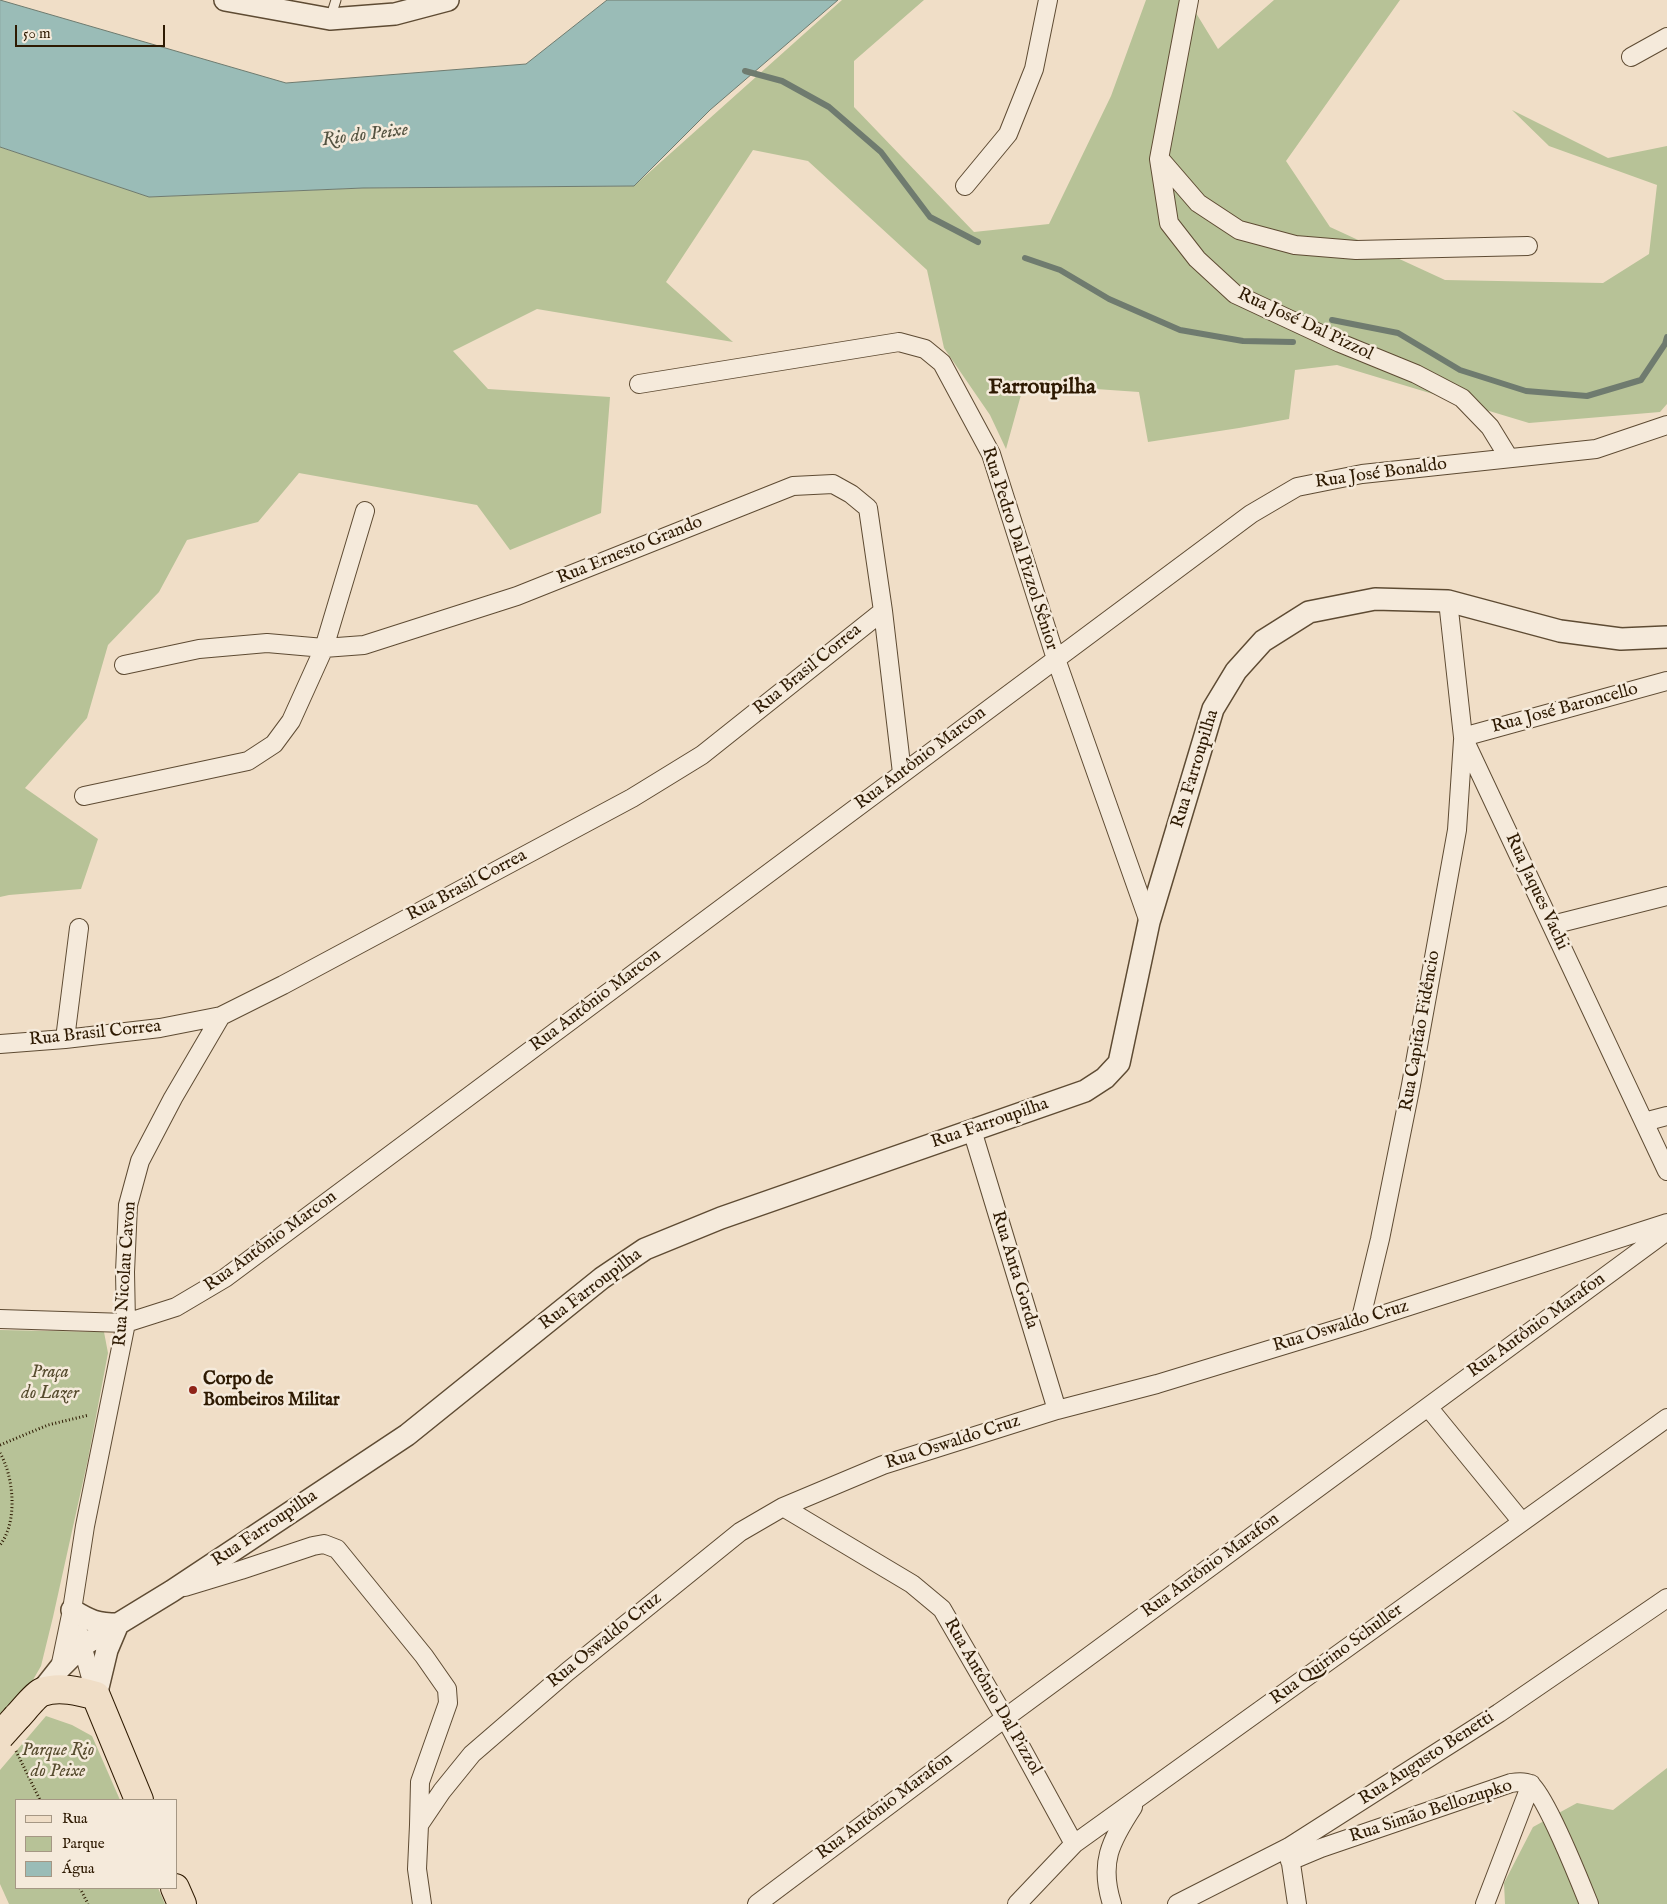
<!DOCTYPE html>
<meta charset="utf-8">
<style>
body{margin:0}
#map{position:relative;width:1667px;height:1904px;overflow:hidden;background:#f0dec7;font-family:"IM FELL English",serif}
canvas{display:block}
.legend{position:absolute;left:15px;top:1799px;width:162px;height:90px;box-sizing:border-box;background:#f5eadb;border:1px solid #a59784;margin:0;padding:6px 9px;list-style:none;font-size:15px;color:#2e1a02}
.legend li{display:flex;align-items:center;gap:10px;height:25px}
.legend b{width:25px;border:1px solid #a59784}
.scale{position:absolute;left:15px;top:25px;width:150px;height:22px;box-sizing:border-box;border:2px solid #2e1a02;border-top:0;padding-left:6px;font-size:15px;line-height:18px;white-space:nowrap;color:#2e1a02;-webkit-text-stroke:4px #f5eadb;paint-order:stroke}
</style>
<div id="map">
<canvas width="1667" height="1904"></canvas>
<ul class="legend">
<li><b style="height:6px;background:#f0dec7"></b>Rua</li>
<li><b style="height:14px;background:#b7c297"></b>Parque</li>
<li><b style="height:14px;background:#9abcb7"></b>Água</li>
</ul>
<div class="scale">50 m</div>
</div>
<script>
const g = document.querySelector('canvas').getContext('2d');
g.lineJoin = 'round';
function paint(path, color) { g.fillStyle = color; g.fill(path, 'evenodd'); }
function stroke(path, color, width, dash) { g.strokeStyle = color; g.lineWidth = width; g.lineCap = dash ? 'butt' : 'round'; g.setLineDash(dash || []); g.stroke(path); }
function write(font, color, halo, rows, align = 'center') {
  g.font = font + ' "IM FELL English",serif'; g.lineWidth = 5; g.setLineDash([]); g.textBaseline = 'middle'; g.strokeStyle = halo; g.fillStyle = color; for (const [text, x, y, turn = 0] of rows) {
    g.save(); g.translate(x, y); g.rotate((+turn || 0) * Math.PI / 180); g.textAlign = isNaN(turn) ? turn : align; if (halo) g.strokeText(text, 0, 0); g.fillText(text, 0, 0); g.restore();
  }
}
const green = new Path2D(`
 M842,0H924L854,61V107L974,232L1049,224L1111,96L1146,0H1188L1218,49L1274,0H1400L1286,161L1330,227L1445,280L1603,283L1649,254L1657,185L1549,146L1512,110L1608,158L1667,146V404L1660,412L1529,423L1337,365L1295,370L1289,419L1239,428L1148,442L1139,392L1024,384L1006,449L990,415L944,348L927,270L808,161L753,150L666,282L733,342L537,309L453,351L488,389L610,397L601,513L510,550L477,505L299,473L258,522L187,540L159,592L108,645L87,718L25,788L98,839L81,889L9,895L0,897V147L150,197L363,188L634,186Z
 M0,1330L104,1332L108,1353L88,1459L53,1617L41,1666L26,1692L0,1716Z
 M46,1716L72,1725L92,1736L120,1800H16V1888H158L165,1904H9L0,1884V1770Z
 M1667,1768V1904H1505L1504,1883L1533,1827L1577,1803L1613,1810Z`);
const water = new Path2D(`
 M0,0L286,83L526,64L607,0H838L710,110L634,186L363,188L149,197L0,147Z`);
const stream = new Path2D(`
 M745,71L782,81L829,107L881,152L930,217L978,242
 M1025,258L1060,270L1109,299L1180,330L1243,341L1293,342
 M1332,320L1398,333L1460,370L1526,391L1587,396L1641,380L1665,344L1667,337`);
const path = new Path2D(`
 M0,1445L48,1425L89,1415
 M0,1453C14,1477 18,1522 0,1545
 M16,1751L40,1800
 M80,1888L88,1904`);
const service = new Path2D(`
 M330,19L336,0`);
const minor = new Path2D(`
 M1189,0L1159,159L1169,223L1197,259L1235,294L1340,343L1416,374L1462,398L1490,427L1509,458
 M1631,57L1667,37
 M1160,159L1198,203L1239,230L1295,245L1356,250L1528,246
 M965,186L1008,134L1034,69L1048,0
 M639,384L899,342L925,349L942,363L991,454L1056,659L1149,922
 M1448,601L1463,737L1667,1171
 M124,665L199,649L267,643L324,648L364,645L517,596L793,486L833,484L851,494L868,508L883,611L902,773
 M1463,737L1667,681
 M84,796L248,761L274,744L291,721L324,648L365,511
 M1552,925L1667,896
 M65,1039L79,928
 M0,1044L65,1039L160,1028L221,1016L283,985L632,798L702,755L883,611
 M1644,1122L1667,1116
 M972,1130L1057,1410
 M0,1319L126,1323L176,1307L225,1278L1251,514L1297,487L1362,474L1596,449L1667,425
 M1360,1322L1380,1239L1411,1085L1457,830L1463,740
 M1428,1407L1522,1522
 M783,1507L912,1584L942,1609L1005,1718L1074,1844
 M185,1587L241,1570L313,1546L324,1544L337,1549L424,1656L447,1689L448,1703L420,1782L419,1825
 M79,1634L96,1696
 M60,1668L72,1610L85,1526L126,1323L125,1272L128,1205L140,1161L173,1098L221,1016
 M1289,1850L1297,1904
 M1290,1861L1321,1848L1511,1783C1517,1782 1524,1781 1530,1784C1544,1791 1581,1884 1589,1904
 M422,1904L417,1869L419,1825L442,1791L472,1754L567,1672L740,1532L783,1507L883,1465L1057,1410L1157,1384L1360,1322L1667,1223
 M757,1904L1005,1718L1667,1231
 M1017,1904L1074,1844L1667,1418
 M1112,1904C1099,1863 1110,1842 1133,1807
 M1177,1904L1289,1847L1499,1713L1667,1598
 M1485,1904L1531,1784`);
const tertiary = new Path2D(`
 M225,0L330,19L395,14L448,0
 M72,1610C90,1621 97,1624 118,1624
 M41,1692L60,1668L82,1646L172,1591L407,1435L602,1278L645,1249L721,1218L1085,1091L1105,1078L1119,1063L1149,922L1213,709L1236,671L1263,641L1309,612L1375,599L1448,601L1560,631L1621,639L1667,637
 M96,1696L107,1650L118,1624`);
const primary = new Path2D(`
 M17,1717C23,1711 35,1695 42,1692C59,1686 79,1691 96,1696L139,1800
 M175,1888L182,1904`);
const primaryBridge = new Path2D(`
 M0,1736L17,1717`);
const markers = [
 [193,1390,5,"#8f2418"]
];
const streetNames = [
 ["Rua José Dal Pizzol",1305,325,25],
 ["Rua José Bonaldo",1381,474,-8],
 ["Rua Pedro Dal Pizzol Sênior",1019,549,72],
 ["Rua Ernesto Grando",630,551,-22],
 ["Rua Brasil Correa",808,670,-39],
 ["Rua José Baroncello",1565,709,-15],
 ["Rua Antônio Marcon",921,759,-37],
 ["Rua Farroupilha",1196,769,-73],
 ["Rua Brasil Correa",467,886,-28],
 ["Rua Jaques Vachi",1536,892,65],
 ["Rua Antônio Marcon",596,1001,-37],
 ["Rua Capitão Fidêncio",1421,1031,-80],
 ["Rua Brasil Correa",95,1034,-6],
 ["Rua Farroupilha",990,1124,-19],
 ["Rua Antônio Marcon",271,1242,-36],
 ["Rua Anta Gorda",1014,1270,73],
 ["Rua Nicolau Cavon",126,1274,-86],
 ["Rua Farroupilha",591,1290,-37],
 ["Rua Antônio Marafon",1537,1326,-36],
 ["Rua Oswaldo Cruz",1341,1327,-17],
 ["Rua Oswaldo Cruz",953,1443,-18],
 ["Rua Farroupilha",265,1529,-34],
 ["Rua Antônio Marafon",1211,1566,-36],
 ["Rua Oswaldo Cruz",605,1641,-39],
 ["Rua Quirino Schuller",1337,1655,-36],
 ["Rua Antônio Dal Pizzol",992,1697,60],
 ["Rua Augusto Benetti",1427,1759,-33],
 ["Rua Antônio Marafon",885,1807,-37],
 ["Rua Simão Bellozupko",1431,1812,-18]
];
const parkNames = [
 ["Praça",50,1373],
 ["do Lazer",50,1394],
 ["Parque Rio",58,1751],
 ["do Peixe",58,1772]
];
const poiNames = [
 ["Corpo de",203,1380],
 ["Bombeiros Militar",203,1401]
];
const waterNames = [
 ["Rio do Peixe",365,136,-7]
];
const districtNames = [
 ["Farroupilha",1042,388]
];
paint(green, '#b7c297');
paint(water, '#9abcb7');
stroke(water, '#6f7b6f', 1);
stroke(stream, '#6f7b6f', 6);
stroke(service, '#5e4b33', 11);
stroke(minor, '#5e4b33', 20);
stroke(tertiary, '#5e4b33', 24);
stroke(primary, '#2e1a02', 30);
stroke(path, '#2e1a02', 3, [1, 2.5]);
stroke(service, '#f5eadb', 9);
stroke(minor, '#f5eadb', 18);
stroke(tertiary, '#f5eadb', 21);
stroke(primary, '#f0dec7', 28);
stroke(primaryBridge, '#2e1a02', 30, []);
stroke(primaryBridge, '#f0dec7', 28);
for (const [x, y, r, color] of markers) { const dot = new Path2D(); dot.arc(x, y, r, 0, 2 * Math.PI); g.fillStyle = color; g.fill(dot); stroke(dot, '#f5eadb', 2); }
write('18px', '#2e1a02', '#f5eadb', streetNames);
write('italic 18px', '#574c2f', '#f5eadb', parkNames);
write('bold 18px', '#2e1a02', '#f5eadb', poiNames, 'left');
write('italic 19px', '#545341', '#f5eadb', waterNames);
write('bold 22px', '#2e1a02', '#f5eadb', districtNames);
</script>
